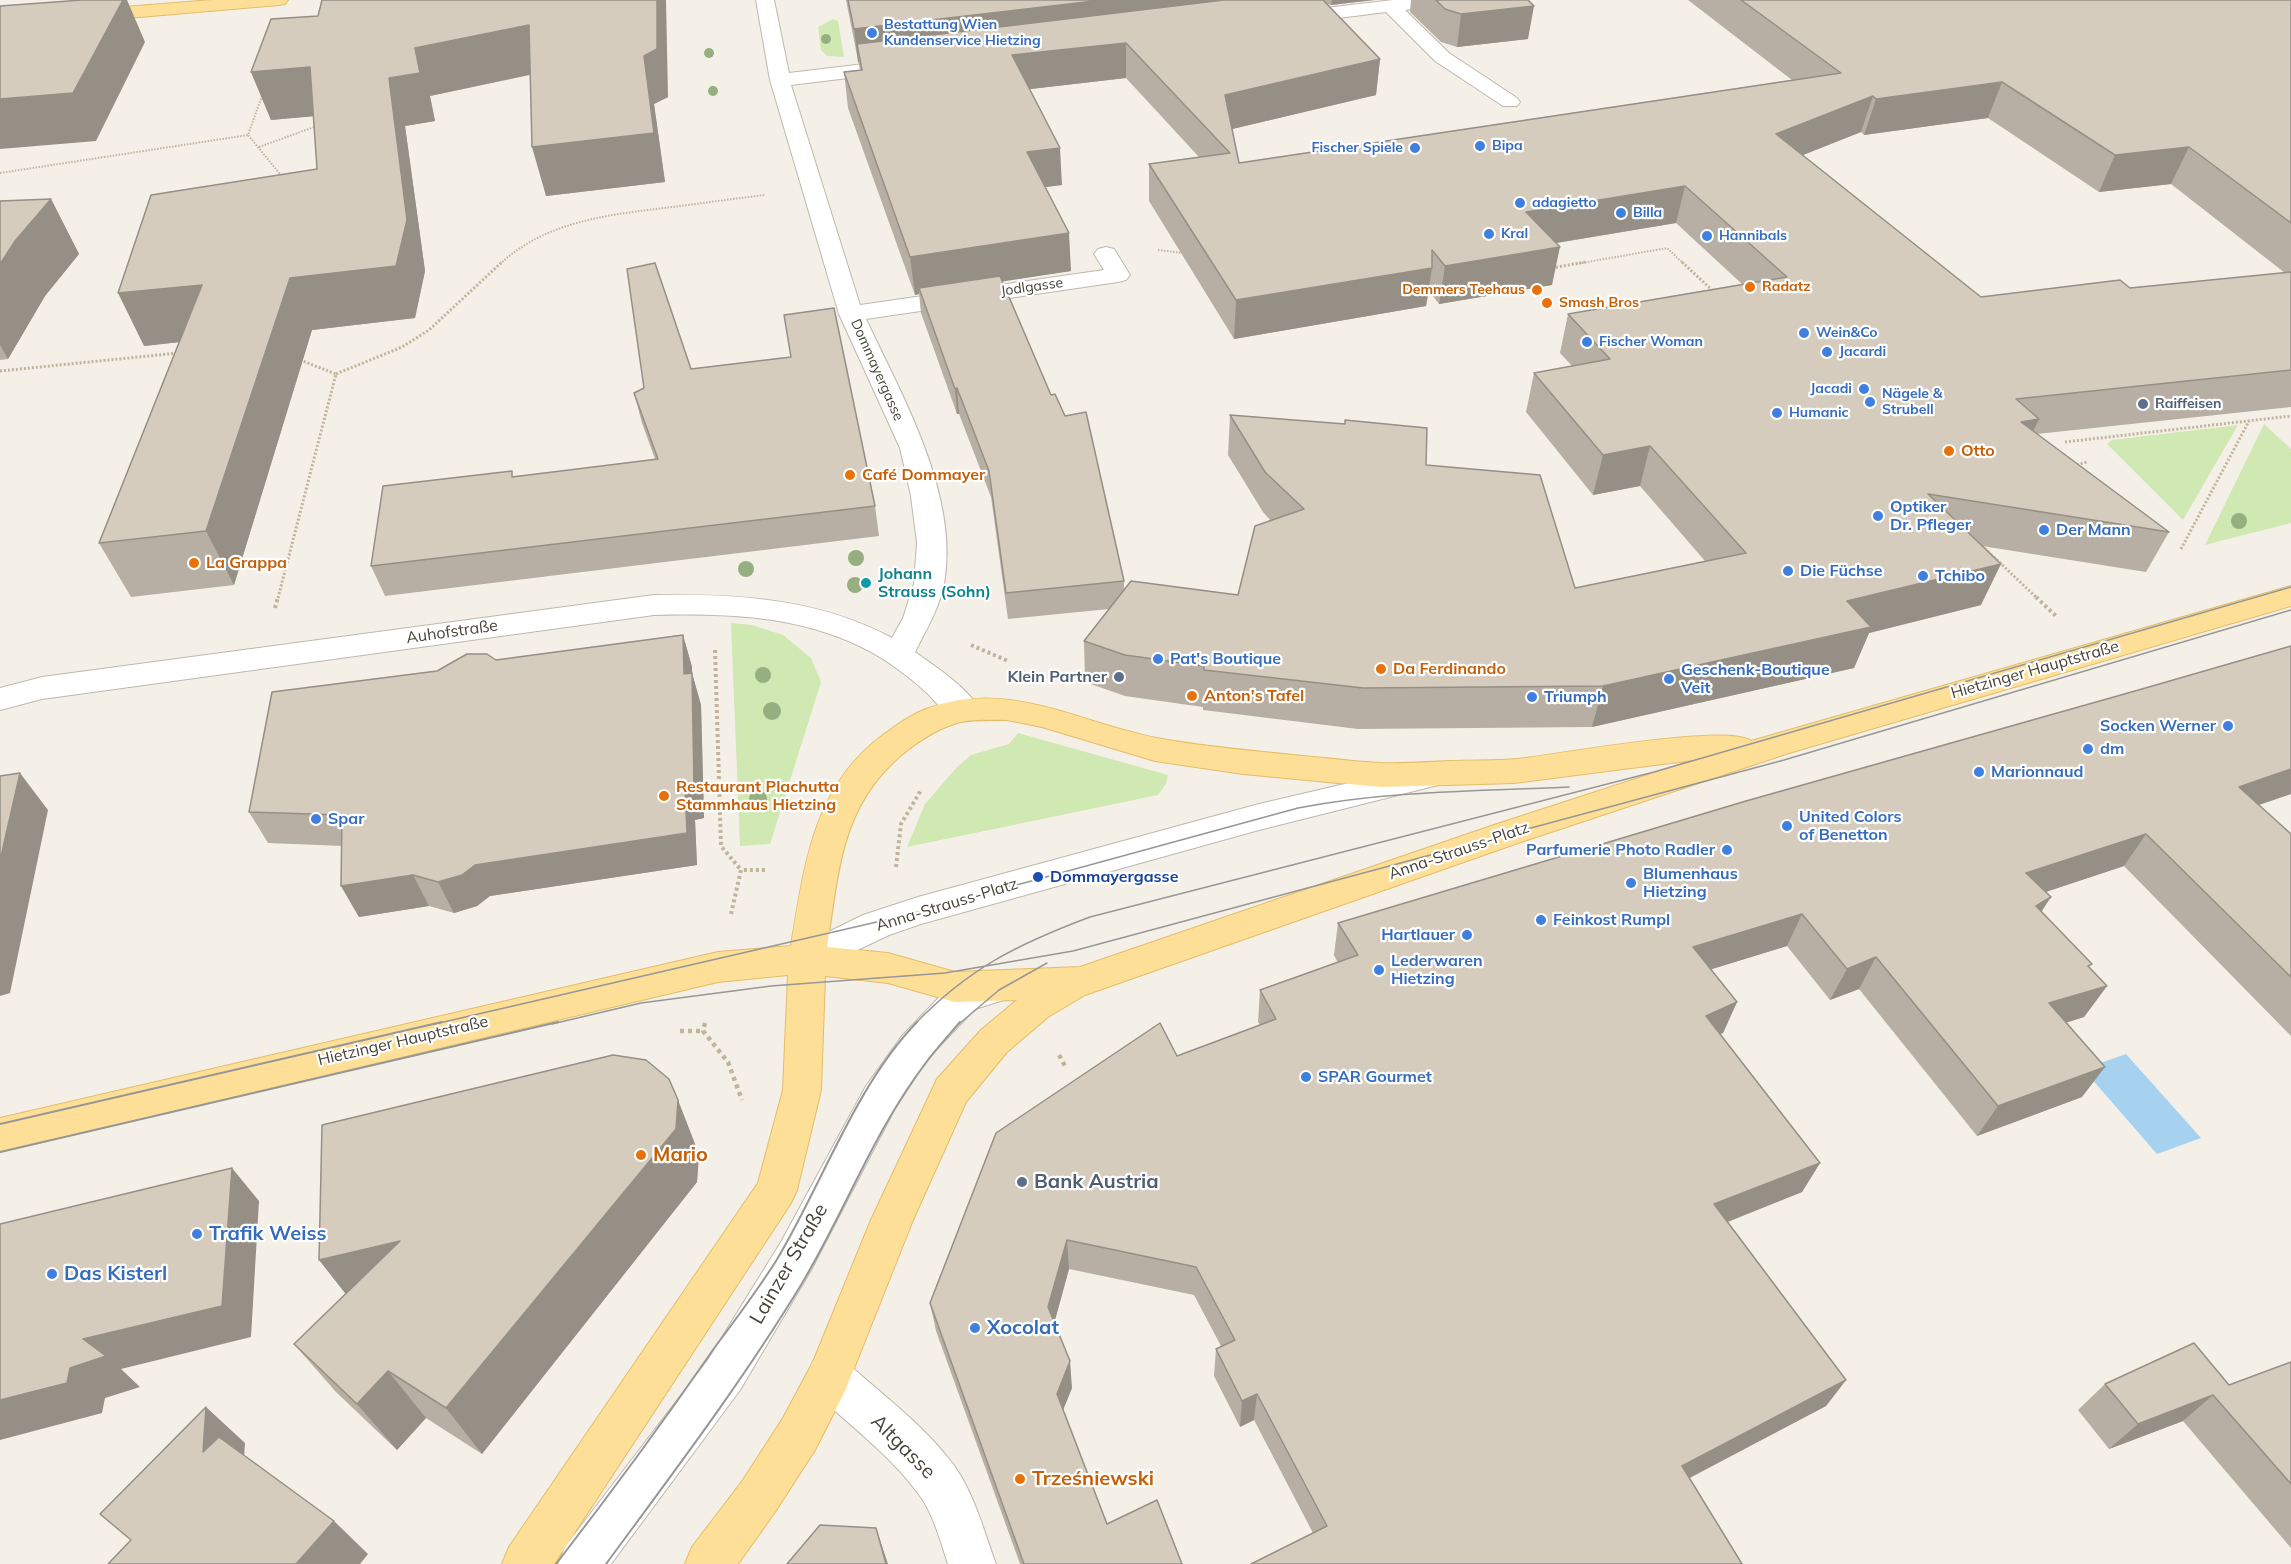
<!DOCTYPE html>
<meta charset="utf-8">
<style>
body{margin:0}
canvas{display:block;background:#f4f0e8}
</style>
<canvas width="2291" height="1564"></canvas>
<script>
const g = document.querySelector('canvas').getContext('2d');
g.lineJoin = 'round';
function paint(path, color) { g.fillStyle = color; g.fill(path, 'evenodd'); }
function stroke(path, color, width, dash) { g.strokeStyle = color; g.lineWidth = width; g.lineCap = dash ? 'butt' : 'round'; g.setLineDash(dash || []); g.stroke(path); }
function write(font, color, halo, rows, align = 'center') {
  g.font = font + ' Mulish,sans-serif'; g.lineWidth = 4.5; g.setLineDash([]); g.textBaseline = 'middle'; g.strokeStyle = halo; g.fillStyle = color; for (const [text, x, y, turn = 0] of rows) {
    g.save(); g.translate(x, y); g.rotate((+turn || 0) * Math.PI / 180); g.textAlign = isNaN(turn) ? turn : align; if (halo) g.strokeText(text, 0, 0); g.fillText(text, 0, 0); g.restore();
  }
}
const green = new Path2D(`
 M833,19L838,21L844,57L827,56L821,50L818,27Z
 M2264,424L2291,449V523L2205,545Z
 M2238,425L2183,520L2107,444L2112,440Z
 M731,623L752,625L783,635L811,658L821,682L770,844L740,846Z
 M1018,733L1168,775L1166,784L1158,795L907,847L925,804L957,767L971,755L1009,744Z`);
const water = new Path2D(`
 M2126,1054L2201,1138L2157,1154L2083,1069Z`);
const pathFar3 = new Path2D(`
 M263,93L248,135L280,174V180
 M259,147L317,126
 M0,173L248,135
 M1158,250L1183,253
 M500,264C545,222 606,215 664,208C697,204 731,199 765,195
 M1576,264L1667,248L1684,264`);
const pathFar2 = new Path2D(`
 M1682,262L1714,292
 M1552,268L1585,262
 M0,371L178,353
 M336,374L402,347L429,330L502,262
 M2065,442L2291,416
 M2073,466L2087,462
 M1979,543L2037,598
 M2181,549L2249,421
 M278,598L336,374L300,360`);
const pathFar1 = new Path2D(`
 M2036,597L2056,616
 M275,608L278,597
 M971,645L1008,661
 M715,650L721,846L741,870
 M896,867L901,824L921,790
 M731,914L741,870H765`);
const path = new Path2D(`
 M705,1023L703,1031L728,1062L742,1100
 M680,1031H703
 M1059,1055L1065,1066`);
const minor = new Path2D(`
 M756,0H774L789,73L889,61L896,63L899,67L896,71L889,73L791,85L860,305L1104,270L1094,254L1098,249L1106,247L1114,249L1130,275L1126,280L1118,282L866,319C902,396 960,496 944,584C939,609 926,630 915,652C937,668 966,686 980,710L975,718C968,720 961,722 953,718C944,713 935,701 927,693C914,681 898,669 883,659C813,616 734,613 654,615L42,699L0,710V688L42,677L654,595C737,594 817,598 892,638L903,618L914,584L917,543L911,496L900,448L839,314L770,80Z
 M1393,0H1447L1444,4L1405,10L1449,53L1517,98L1520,102L1517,106H1503L1435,61L1386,12L1291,24L1284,22L1282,18L1284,14L1291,12Z
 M1426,765L1438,769L1442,777L1438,785L1259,830L921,924L889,935L807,974L794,969L789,959L794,949L863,915L918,897L1259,804Z
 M1000,971L1013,975L1018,986L1013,997L975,1009L928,1058L894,1110L811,1270L740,1390L611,1564H558L565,1547L708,1360L781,1242L866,1086L902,1036L949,987Z
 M829,1354L845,1361C879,1392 920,1422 949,1459C973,1488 983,1529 996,1564H948C940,1540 933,1512 917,1492C891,1456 846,1422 813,1391L807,1376L813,1361Z`);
const major = new Path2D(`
 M212,0H288L285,4L279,5L0,29V17Z
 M2291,586V606L1789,753L1518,843L1085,995L1048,1017L1007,1052L966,1102L913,1220L845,1391L815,1450L775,1512L738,1564H685L692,1547L743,1480L783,1418L813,1362L871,1220L937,1079L981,1030L1017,1000L955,1002L888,983L825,976L821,1090L797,1190L791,1203L554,1564H502L509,1547L758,1183L783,1090L788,975L718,982L0,1152V1118L718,952L791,946C804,867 813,786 883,735C897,725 910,715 926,709C1007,678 1079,723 1157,738C1205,747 1254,751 1303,756C1329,758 1355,762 1381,763C1404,764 1427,762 1449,761C1472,760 1495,761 1517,759C1555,755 1728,723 1751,741ZM1007,720L1042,727L1155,761L1243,774L1381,787L1514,783L1694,760L1494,825L1080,967L955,972L888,953L827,947C839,869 841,801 909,749C925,737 941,727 961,722C975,719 992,720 1007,720Z`);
const tramFar1 = new Path2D(`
 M435,1024L907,915L1298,808C1387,791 1478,791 1569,787
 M552,1024L641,1003L771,986L945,973L1073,951L1784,760L2291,610
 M915,1024C969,968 1018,944 1090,917L1654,772L2291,587
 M959,1024L999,990L1047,963`);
const tram = new Path2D(`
 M0,1124L442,1022
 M0,1152L558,1022
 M556,1564C611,1493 664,1421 715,1347C736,1319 757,1291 776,1261C822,1185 855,1086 917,1022
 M606,1564C673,1473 742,1382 801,1285C845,1212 875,1128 928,1060C938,1047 949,1035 960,1022`);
const trees = [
 [826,39,5],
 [709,53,5],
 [713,91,5],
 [2239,521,8],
 [856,558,8],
 [746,569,8],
 [855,585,8],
 [763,675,8],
 [772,711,9],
 [758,799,9]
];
const wall = new Path2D(`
 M846,0H1374L1331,5L1326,4L1380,59L1376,95L1232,129L1239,163L1792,80L1688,0H2291V407L2037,434L2169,532L2146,572L1982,546L1981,605L1869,633L1854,668L1592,727L1358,729L1203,710V707L1125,696L1085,682L1084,641L1109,609L1008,619L991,497L959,414H957L921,313L919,294L915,295L848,108L844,72L860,70ZM1126,78L1199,157L1149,164V201L1234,339L1426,306L1429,291L1439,304L1552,285L1557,243L1676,223L1742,284L1568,314L1560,353L1572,366L1534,373L1526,412L1593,495L1640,486L1705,561L1575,588L1426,465L1230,415L1228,455L1263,512L1271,521L1238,595L1124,590V581L1065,416L1051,395L1002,281L1071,271L1046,187L1062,185L1029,89ZM1988,118L2099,192L2171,184L2285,273L2130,288L1981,297L1803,155L1861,132L1864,135Z
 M1411,0H1528V39L1457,47L1441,42L1410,12Z
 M271,19L668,97L654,104L665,182L546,196L530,75L430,96L435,121L405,126L425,271L415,318L312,330L234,585L131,597L99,543L179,342L144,346L317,169L313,116L271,120L251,72Z
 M51,199L79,254L45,296L8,359L0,360V201Z
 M691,369L875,506L879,536L385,596L371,566L514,477L655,459L642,423L634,393Z
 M683,635L692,667V673L701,705L704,818L695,820L697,865L490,896L477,906L454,913L429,906L359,917L341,886L342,846L268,843L249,812L437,671L496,660Z
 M2291,794L2259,805L2291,834V1036L2124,866L2046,892L2042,912L2089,968L2107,986L2084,1017L2066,1022L2082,1097L1977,1136L1859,989L1830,1000L1787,946L1711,969L1737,1002L1723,1033L1720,1034L1820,1163L1802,1192L1728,1222L1846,1380L1826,1406L1690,1478L1313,1533L1254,1420L1240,1427L1214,1376L1216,1349L1221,1346L1194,1295L1069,1269L1054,1323L1072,1388L1063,1410L1107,1524L1182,1564H1020L936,1331L930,1303L1177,1056L1260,1025L1258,1022L1260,990L1338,963L1334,955L1338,923Z
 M699,1154L697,1182L482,1454L426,1418L397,1450L336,1392L294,1344Z
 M2291,1362V1548L2183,1421L2109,1449L2078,1410L2105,1384L2229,1385Z`);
const shadedWall = new Path2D(`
 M123,0H127L145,42L96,141L0,149V99Z
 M657,0H666L668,97L654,104L665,182L546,196L532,147L644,56Z
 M1103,0H1298L857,44L859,62H858L854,29Z
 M1332,0H1374L1331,5Z
 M1534,6L1528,39L1457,47L1461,14Z
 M529,25L542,72L430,96L435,121L405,126L425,271L415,318L312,330L234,585L206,531L290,278L389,78L415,48Z
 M1126,43V78L1014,91L1012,55Z
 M1380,59L1376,95L1224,131L1225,95Z
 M310,67L328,115L271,120L251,72Z
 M2002,82L1988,118L1864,135L1876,99Z
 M1873,96L1861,132L1765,170L1776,134Z
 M2189,147L2171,184L2099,192L2115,155Z
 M1060,148L1062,185L1029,189L1027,152Z
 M1685,186L1676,223L1519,249L1526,212Z
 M51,199L79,254L45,296L8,359L0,345V264L15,241Z
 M1069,233L1071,271L921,294L919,288V294L915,295L910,257Z
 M1560,247L1552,285L1439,304L1445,266Z
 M1432,268L1426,306L1234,339L1236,300Z
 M202,285L226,337L144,346L118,293Z
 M957,388L959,414H957L955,389Z
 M2039,419L2020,459L2021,422Z
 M1650,446L1640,486L1593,495L1603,455Z
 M2001,564L1981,605L1869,633L1854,668L1592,727L1603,686L1847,601Z
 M683,635L692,667L693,706L684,674Z
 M692,673L701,705L704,818L695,820L697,865L490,896L477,906L454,913L438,882L475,865L685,788Z
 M2291,769V794L2216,819L2239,787Z
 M20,773L48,810L10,993L0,996V861Z
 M2146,834L2124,866L2006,905L2026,873Z
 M413,875L429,906L359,917L341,886Z
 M2051,897L2030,929L2036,906Z
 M1802,914L1787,946L1680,979L1693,947Z
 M1876,957L1859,989L1830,1000L1847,969Z
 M2107,986L2084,1017L2028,1035L2049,1003Z
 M1737,1002L1723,1033L1692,1047L1706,1016Z
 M2105,1067L2082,1097L1977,1136L1998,1106Z
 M678,1100L699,1154L697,1182L482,1454L446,1408Z
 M1820,1163L1802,1192L1699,1233L1714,1204Z
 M232,1168L259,1201L251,1337L121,1369L140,1387L105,1398L102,1413L0,1440V1400L70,1368L83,1339Z
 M1067,1240L1069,1269L1051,1335L1048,1307Z
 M400,1241L359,1311L319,1260Z
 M1070,1361L1072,1388L1059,1420L1057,1394Z
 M388,1371L426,1418L397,1450L357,1404Z
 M1846,1380L1826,1406L1666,1490L1682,1466Z
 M1257,1394L1254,1420L1240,1427L1242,1401Z
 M2213,1395L2183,1421L2109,1449L2138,1424Z
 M206,1407L245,1443L242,1487L203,1452Z
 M334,1521L368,1554L360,1564H296Z
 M876,1528L888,1564H886Z`);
const building = new Path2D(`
 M82,0H123L73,93L0,99V6Z
 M322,0H657V49L644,56L654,133L532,147L529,25L415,48L420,73L389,78L407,220L396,266L290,278L206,531L99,543L202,285L118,293L151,195L317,169L310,67L251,72L271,19L318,16Z
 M848,0H1103L854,29Z
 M1224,0H1323L1380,59L1225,95L1239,163L1841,73L1741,0H2291V223L2189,147L2115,155L2002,82L1876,99L1873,96L1776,134L1981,297L2120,280L2130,288L2291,272V370L2016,399L2039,419L2021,422L2169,532L1928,494L2001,564L1847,601L1871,627L1603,686L1363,688L1204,670V666L1125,655L1084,641L1131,581L1238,595L1255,526L1304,509L1265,472L1230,415L1345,424V420L1427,428L1426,465L1540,475L1575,588L1746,553L1650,446L1603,455L1534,373L1610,359L1568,314L1787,277L1685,186L1526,212L1560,247L1445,266L1432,250V268L1236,300L1149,164L1230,153L1126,43L1012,55L1060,148L1027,152L1069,233L910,257L844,72L862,70L857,44Z
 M1436,0H1528L1534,6L1461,14L1445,9Z
 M51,199L15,241L0,264V201Z
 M655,263L691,369L791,357L784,315L834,308L875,506L371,566L383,486L512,471V477L658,459L634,393L644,388L627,269Z
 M1000,276L1051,395L1055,394L1065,416L1086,412L1124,581L1006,593L989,471L957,388L955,389L919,288Z
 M683,635L684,674L692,673L694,787L685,788L687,833L475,865L462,875L438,882L413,875L341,886L342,815L249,812L272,692L437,671L467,654H487L496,660Z
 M2291,646V769L2239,787L2291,834V977L2146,834L2026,873L2051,897L2036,906L2092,964L2088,966L2107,986L2049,1003L2105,1067L1998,1106L1876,957L1847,969L1802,914L1693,947L1737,1002L1706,1016L1820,1163L1714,1204L1846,1380L1682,1466L1742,1564H1251L1327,1526L1257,1394L1242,1401L1216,1349L1235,1340L1196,1267L1067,1240L1048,1307L1070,1361L1057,1394L1107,1524L1157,1500L1182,1564H1024L930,1303L996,1133L1160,1023L1177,1056L1276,1019L1260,990L1358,955L1338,923L1746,801L2135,691Z
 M20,773L0,861V776Z
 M613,1055L646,1060L669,1079L678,1100L676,1129L446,1408L388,1371L357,1404L294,1344L400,1241L319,1260L322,1125Z
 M232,1168L222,1306L83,1339L106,1356L70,1368L67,1383L0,1400V1224Z
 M2194,1343L2229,1385L2291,1362V1484L2213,1395L2138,1424L2105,1384Z
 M206,1407L203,1452L219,1437L334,1521L296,1564H108L131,1540L100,1514Z
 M820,1525L876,1528L886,1564H787Z`);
const markers = [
 [872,33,6,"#3f7fe0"],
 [1480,146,6,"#3f7fe0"],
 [1415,148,6,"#3f7fe0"],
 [1520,203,6,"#3f7fe0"],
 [1621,213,6,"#3f7fe0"],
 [1489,234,6,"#3f7fe0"],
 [1707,236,6,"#3f7fe0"],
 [1750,287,6,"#e8710a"],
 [1537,290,6,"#e8710a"],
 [1547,303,6,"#e8710a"],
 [1804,333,6,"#3f7fe0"],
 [1587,342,6,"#3f7fe0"],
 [1827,352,6,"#3f7fe0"],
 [1864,389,6,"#3f7fe0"],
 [1870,402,6,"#3f7fe0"],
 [2143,404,6,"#5c6f8a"],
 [1777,413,6,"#3f7fe0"],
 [1949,451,6,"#e8710a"],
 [850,475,6,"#e8710a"],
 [1878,516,6,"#3f7fe0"],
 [2044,530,6,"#3f7fe0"],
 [194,563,6,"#e8710a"],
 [1788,571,6,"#3f7fe0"],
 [1923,576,6,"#3f7fe0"],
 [866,583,6,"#0f9aa8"],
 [1158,659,6,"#3f7fe0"],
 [1381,669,6,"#e8710a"],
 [1119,677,6,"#5c6f8a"],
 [1669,679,6,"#3f7fe0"],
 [1192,696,6,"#e8710a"],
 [1532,697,6,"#3f7fe0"],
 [2228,726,6,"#3f7fe0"],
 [2088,749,6,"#3f7fe0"],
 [1979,772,6,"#3f7fe0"],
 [664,796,6,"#e8710a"],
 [316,819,6,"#3f7fe0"],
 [1787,826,6,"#3f7fe0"],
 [1727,850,6,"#3f7fe0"],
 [1038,877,6,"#1a4fb4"],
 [1631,883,6,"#3f7fe0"],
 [1541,920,6,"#3f7fe0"],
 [1467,935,6,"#3f7fe0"],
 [1379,970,6,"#3f7fe0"],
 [1306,1077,6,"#3f7fe0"],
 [641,1155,6,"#e8710a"],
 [1022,1182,6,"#5c6f8a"],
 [197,1234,6,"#3f7fe0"],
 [52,1274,6,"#3f7fe0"],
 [975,1328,6,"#3f7fe0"],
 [1020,1479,6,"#e8710a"]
];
const farShopnames = [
 ["Bestattung Wien",884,25],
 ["Kundenservice Hietzing",884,41],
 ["Bipa",1492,146],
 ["Fischer Spiele",1403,148,"right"],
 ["adagietto",1532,203],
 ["Billa",1633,213],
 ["Kral",1501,234],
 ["Hannibals",1719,236],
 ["Wein&Co",1816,333],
 ["Fischer Woman",1599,342],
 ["Jacardi",1839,352],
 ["Jacadi",1852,389,"right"],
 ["Nägele &",1882,394],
 ["Strubell",1882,410],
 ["Humanic",1789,413]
];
const farStreetnames = [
 ["Jodlgasse",1032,287,-8],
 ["Dommayergasse",877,370,66]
];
const farFoodnames = [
 ["Radatz",1762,287],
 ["Demmers Teehaus",1525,290,"right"],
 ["Smash Bros",1559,303]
];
const farServicenames = [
 ["Raiffeisen",2155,404]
];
const foodNames = [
 ["Otto",1961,451],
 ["Café Dommayer",862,475],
 ["La Grappa",206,563],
 ["Da Ferdinando",1393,669],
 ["Anton's Tafel",1204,696],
 ["Restaurant Plachutta",676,787],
 ["Stammhaus Hietzing",676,805]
];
const shopNames = [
 ["Optiker",1890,507],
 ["Dr. Pfleger",1890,525],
 ["Der Mann",2056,530],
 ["Die Füchse",1800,571],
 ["Tchibo",1935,576],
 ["Pat's Boutique",1170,659],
 ["Geschenk-Boutique",1681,670],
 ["Veit",1681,688],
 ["Triumph",1544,697],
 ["Socken Werner",2216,726,"right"],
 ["dm",2100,749],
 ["Marionnaud",1991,772],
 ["United Colors",1799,817],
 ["of Benetton",1799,835],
 ["Spar",328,819],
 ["Parfumerie Photo Radler",1715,850,"right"],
 ["Blumenhaus",1643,874],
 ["Hietzing",1643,892],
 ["Feinkost Rumpl",1553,920],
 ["Hartlauer",1455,935,"right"],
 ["Lederwaren",1391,961],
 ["Hietzing",1391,979],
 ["SPAR Gourmet",1318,1077]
];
const cultureNames = [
 ["Johann",878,574],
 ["Strauss (Sohn)",878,592]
];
const streetNames = [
 ["Auhofstraße",452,632,-8],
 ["Hietzinger Hauptstraße",2035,670,-16],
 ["Anna-Strauss-Platz",1459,851,-19],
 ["Anna-Strauss-Platz",947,905,-17],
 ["Hietzinger Hauptstraße",403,1041,-13]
];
const serviceNames = [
 ["Klein Partner",1107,677]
];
const transitNames = [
 ["Dommayergasse",1050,877]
];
const nearFoodnames = [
 ["Mario",653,1155],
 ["Trześniewski",1032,1479]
];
const nearServicenames = [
 ["Bank Austria",1034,1182]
];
const nearShopnames = [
 ["Trafik Weiss",209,1234],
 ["Das Kisterl",64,1274],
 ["Xocolat",987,1328]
];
const nearStreetnames = [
 ["Lainzer Straße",789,1264,-60],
 ["Altgasse",903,1447,45]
];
paint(green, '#d0e8b2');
paint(water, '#a6d2f0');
stroke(minor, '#bfb8ab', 2);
stroke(major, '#e3bd68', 2);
stroke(pathFar3, '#c1b49c', 2, [1.5, 1.5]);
stroke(pathFar2, '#c1b49c', 3, [2, 2]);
stroke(pathFar1, '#c1b49c', 4, [3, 3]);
stroke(path, '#c1b49c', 4.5, [4, 4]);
paint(minor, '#fff');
paint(major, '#fddf98');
stroke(tramFar1, '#979797', 1.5);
stroke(tram, '#979797', 2);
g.fillStyle = '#96af80';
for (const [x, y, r] of trees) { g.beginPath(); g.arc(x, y, r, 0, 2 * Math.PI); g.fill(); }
paint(wall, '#b7afa3');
paint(shadedWall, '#958f85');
paint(building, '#d5ccbe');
stroke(building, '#958f85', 1.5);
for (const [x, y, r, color] of markers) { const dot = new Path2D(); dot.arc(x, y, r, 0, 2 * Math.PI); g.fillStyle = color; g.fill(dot); stroke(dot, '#fff', 2); }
write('bold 14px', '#366cbe', '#fff', farShopnames, 'left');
write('14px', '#474137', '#fff', farStreetnames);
write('bold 14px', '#c56008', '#fff', farFoodnames, 'left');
write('bold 14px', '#4e5e75', '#fff', farServicenames, 'left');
write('bold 16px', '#c56008', '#fff', foodNames, 'left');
write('bold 16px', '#366cbe', '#fff', shopNames, 'left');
write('bold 16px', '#0d838f', '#fff', cultureNames, 'left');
write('16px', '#474137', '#fff', streetNames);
write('bold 16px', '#4e5e75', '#fff', serviceNames, 'right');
write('bold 16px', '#164399', '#fff', transitNames, 'left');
write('bold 20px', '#c56008', '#fff', nearFoodnames, 'left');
write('bold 20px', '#4e5e75', '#fff', nearServicenames, 'left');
write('bold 20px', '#366cbe', '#fff', nearShopnames, 'left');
write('20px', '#474137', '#fff', nearStreetnames);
</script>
